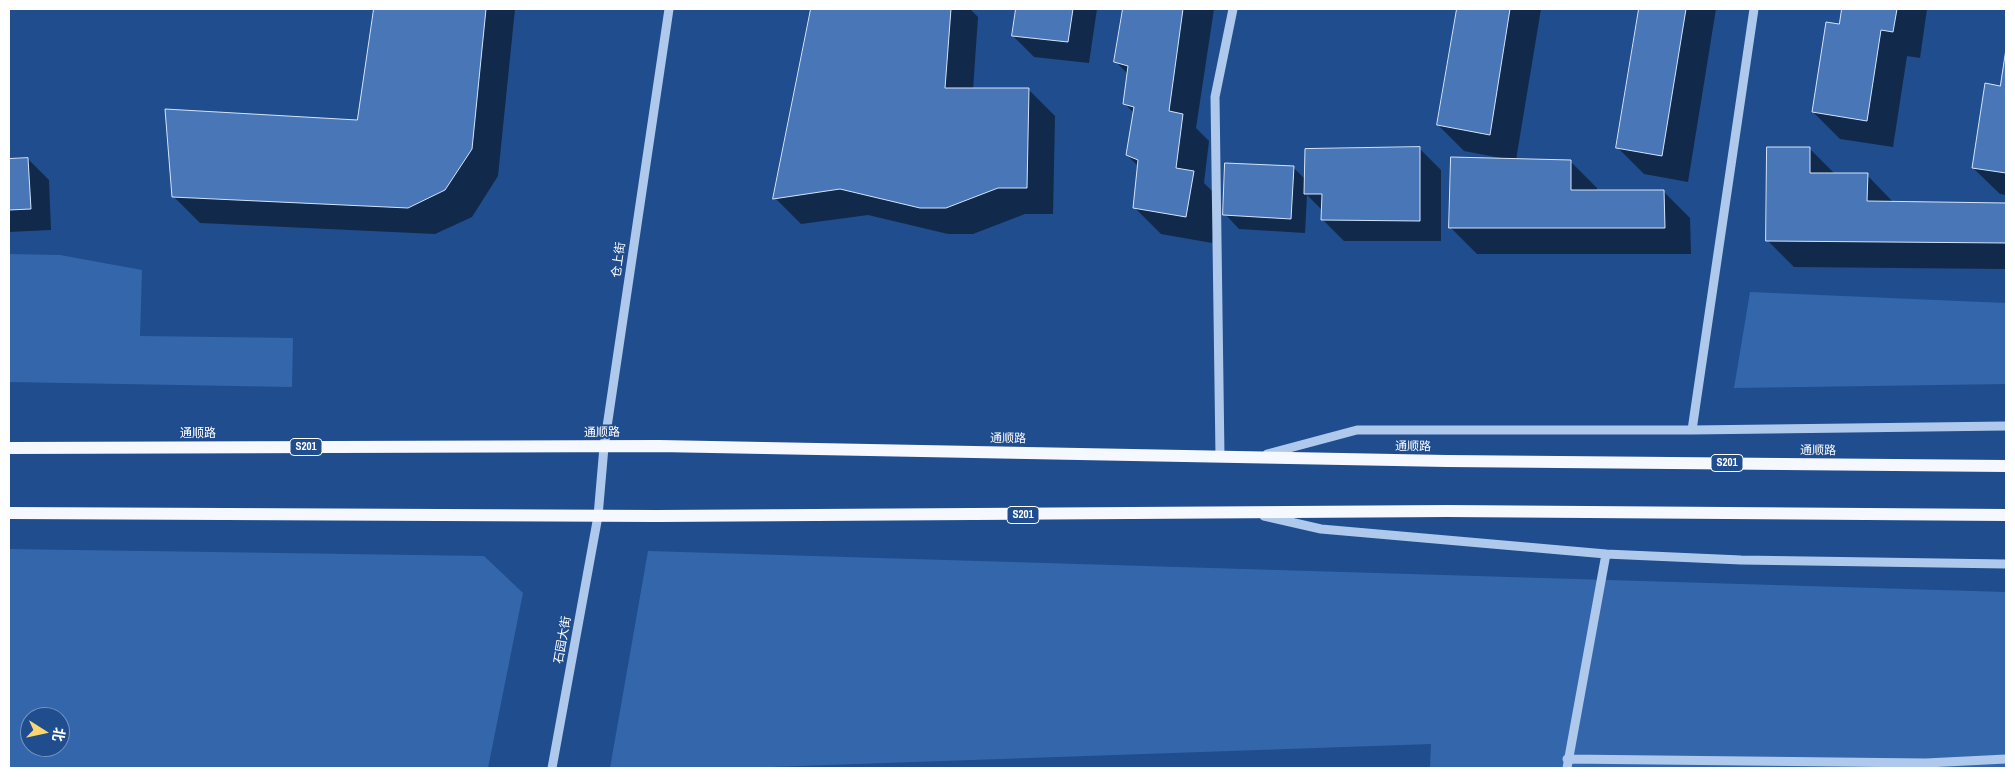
<!DOCTYPE html>
<meta charset="utf-8">
<style>
body{margin:0}
#map{position:relative;width:2015px;height:777px;overflow:hidden;background:#204d8e;font-family:"Archivo Narrow","Noto Sans SC",sans-serif}
canvas{display:block}
.frame{position:absolute;inset:0;border:10px solid #fff;pointer-events:none}
.north{position:absolute;left:20px;top:707px;width:50px;height:50px;box-sizing:border-box;background:#204d8e;border:1px solid #7994bb;border-radius:50%;rotate:100deg;font-size:14px;font-weight:700;line-height:20px;text-align:center;color:#fff}
.north::after{content:'';display:block;margin:auto;width:18px;height:22px;background:#f9d670;clip-path:polygon(50% 0,100% 100%,50% 72%,0 100%)}
</style>
<div id="map">
<canvas width="2015" height="777"></canvas>
<div class="frame"></div>
<div class="north">北</div>
</div>
<script>
const g = document.querySelector('canvas').getContext('2d');
g.lineJoin = 'round';
function paint(path, color) { g.fillStyle = color; g.fill(path, 'evenodd'); }
function stroke(path, color, width, dash) { g.strokeStyle = color; g.lineWidth = width; g.lineCap = dash ? 'butt' : 'round'; g.setLineDash(dash || []); g.stroke(path); }
function write(font, color, halo, rows, align = 'center') {
  g.font = font + ' "Archivo Narrow","Noto Sans SC",sans-serif'; g.lineWidth = 4; g.setLineDash([]); g.textBaseline = 'middle'; g.strokeStyle = halo; g.fillStyle = color; for (const [text, x, y, turn = 0] of rows) {
    g.save(); g.translate(x, y); g.rotate((+turn || 0) * Math.PI / 180); g.textAlign = isNaN(turn) ? turn : align; if (halo) g.strokeText(text, 0, 0); g.fillText(text, 0, 0); g.restore();
  }
}
const green = new Path2D(`
 M9,254L60,255L142,270L140,336L293,338L292,387L9,382Z
 M1750,292L2006,303V384L1734,388Z
 M9,549L484,556L523,593L488,768H9ZM30,717H60V747H30Z
 M648,551L2006,592V768H1430L1431,744L742,768H610Z`);
const shadow = new Path2D(`
 M375,9H515L498,176L472,217L435,234L200,223L173,196L358,121Z
 M813,9H970L978,17L973,90L1028,89L1055,116L1053,214H1025L973,234H948L868,215L801,224L775,198Z
 M1018,9H1097L1089,63L1034,57L1013,36Z
 M1125,9H1214L1196,128L1209,141L1204,183L1220,199L1212,243L1161,234L1134,207L1139,167L1127,155L1134,113L1124,103L1128,74L1116,62Z
 M1459,9H1541L1516,160L1570,161L1597,188V191H1663L1690,218L1691,254H1477L1450,227L1501,158L1464,151L1438,125Z
 M1640,9H1716L1688,182L1644,174L1618,148Z
 M1843,9H1927L1920,58L1907,56L1893,147L1840,139L1813,112L1840,25Z
 M2006,57V195L2000,194L1973,168L2001,87Z
 M1420,149L1441,170V241H1344L1323,220V211L1307,195L1305,233L1239,229L1225,214L1293,167L1306,180Z
 M1810,149L1835,174L1867,175L1894,203L2006,204V269L1794,267L1767,240Z
 M28,159L49,180L51,230L9,232V160Z`);
const building = new Path2D(`
 M374,9H486L472,149L445,190L408,208L172,197L165,109L357,120Z
 M811,9H951L945,88H1029L1027,188H998L946,208H920L840,189L773,199Z
 M1016,9H1073L1068,42L1012,36Z
 M1123,9H1183L1169,111L1183,114L1176,168L1194,171L1186,217L1133,208L1138,160L1126,155L1134,107L1123,104L1128,66L1114,62Z
 M1457,9H1510L1490,135L1437,125Z
 M1639,9H1686L1662,156L1616,148Z
 M1842,9H1897L1893,32L1881,30L1867,121L1812,112L1826,22L1839,24Z
 M2006,49V173L1972,168L1985,83L2000,86Z
 M1420,147V221L1321,220L1322,194H1304L1305,149Z
 M1767,147H1810V173H1868L1867,201L2006,203V243L1766,241Z
 M1451,157L1571,160V190H1664L1665,228H1449Z
 M28,158L31,209L9,210V159Z
 M1225,163L1294,166L1291,219L1223,215Z`);
const minor = new Path2D(`
 M1692,430L1754,9
 M1267,454L1357,430H1692L2006,426
 M1220,457L1215,97L1233,9
 M1264,516L1321,529L1606,554L1741,560L2006,564
 M1567,759L1926,763
 M1926,767V763L2006,759
 M552,768L598,516L604,447L669,9
 M1567,768L1606,554`);
const major = new Path2D(`
 M9,448L659,446L1447,461L2006,466
 M9,513L657,516L1447,511L2006,515`);
const shields = [
 [306,447,32],
 [1727,463,32],
 [1023,515,32]
];
const shieldNames = [
 ["S201",306,447],
 ["S201",1727,463],
 ["S201",1023,515]
];
const streetNames = [
 ["仓上街",619,260,-82],
 ["通顺路",602,433,-1],
 ["通顺路",198,434],
 ["通顺路",1008,439,1],
 ["通顺路",1413,447,1],
 ["通顺路",1818,451,1],
 ["石园大街",563,640,-80]
];
paint(green, '#3466ac');
paint(shadow, '#0007');
paint(building, '#4976b6');
stroke(building, '#d5e4f9', 1);
stroke(minor, '#afc9ec', 9);
stroke(major, '#f5f8ff', 12);
for (const [x, y, w] of shields) { const box = new Path2D(); box.roundRect(x - w / 2, y - 8.5, w, 17, 4); g.fillStyle = '#204d8e'; g.fill(box); stroke(box, '#fff', 1); }
write('bold 11px', '#fff', null, shieldNames);
write('12px', '#fff', '#204d8e', streetNames);
</script>
